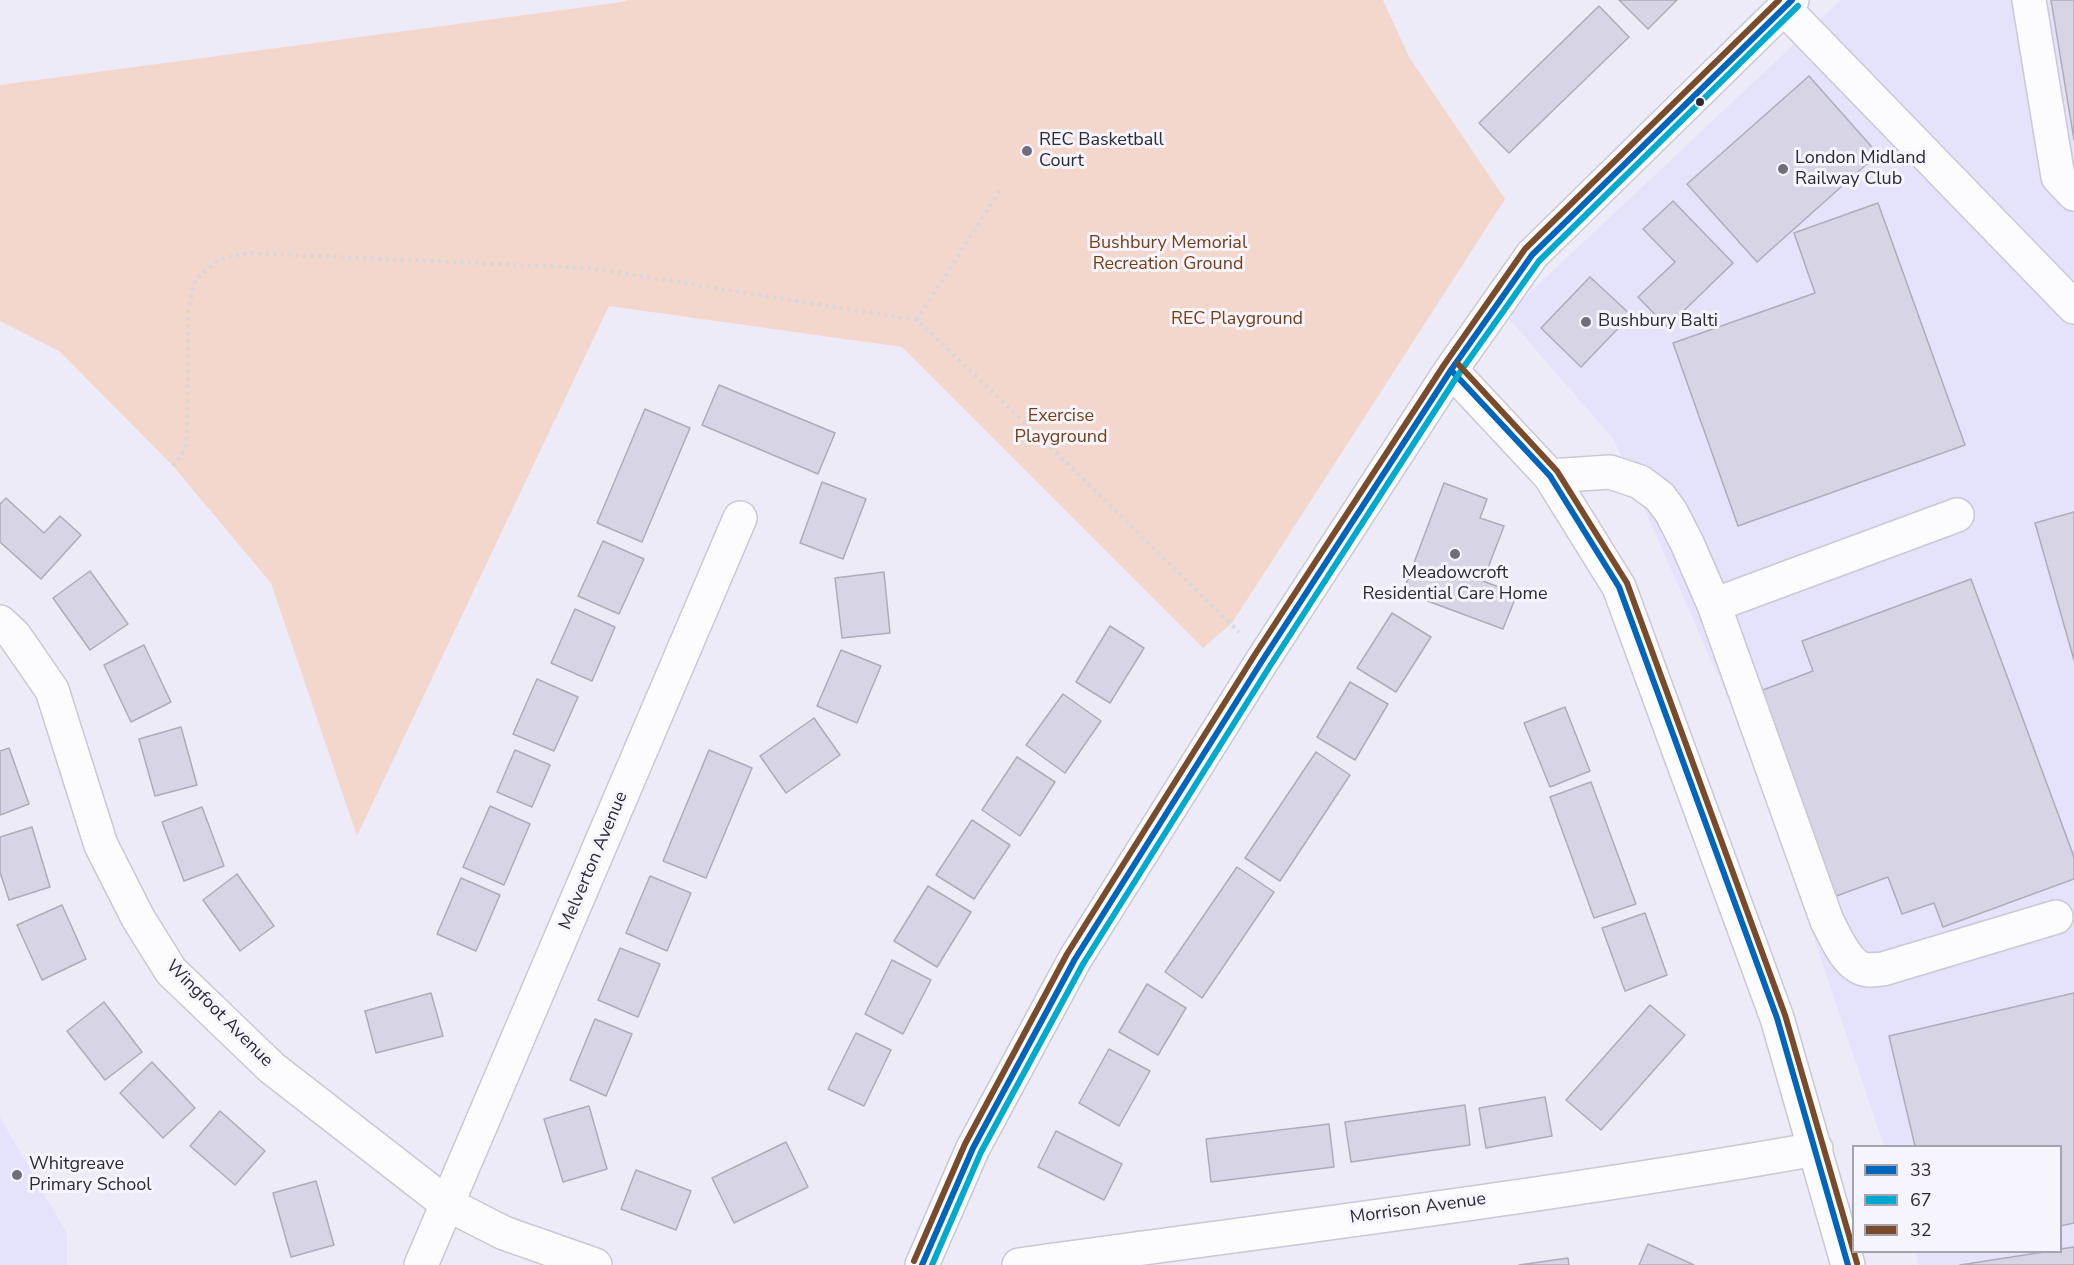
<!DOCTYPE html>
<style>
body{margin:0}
#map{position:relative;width:2074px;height:1265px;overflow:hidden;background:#edebf8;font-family:"Nunito Sans",sans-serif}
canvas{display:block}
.legend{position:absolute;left:1852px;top:1145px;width:210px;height:108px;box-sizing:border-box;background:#f6f5fd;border:2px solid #a5a4ae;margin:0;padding:8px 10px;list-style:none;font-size:18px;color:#2c2a38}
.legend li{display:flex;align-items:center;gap:12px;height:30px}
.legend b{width:30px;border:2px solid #a5a4ae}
</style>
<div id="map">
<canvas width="2074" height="1265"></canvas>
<ul class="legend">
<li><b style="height:8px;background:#0065bd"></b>33</li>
<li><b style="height:8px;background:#00a9ce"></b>67</li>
<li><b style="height:8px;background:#7a4b2a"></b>32</li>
</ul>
</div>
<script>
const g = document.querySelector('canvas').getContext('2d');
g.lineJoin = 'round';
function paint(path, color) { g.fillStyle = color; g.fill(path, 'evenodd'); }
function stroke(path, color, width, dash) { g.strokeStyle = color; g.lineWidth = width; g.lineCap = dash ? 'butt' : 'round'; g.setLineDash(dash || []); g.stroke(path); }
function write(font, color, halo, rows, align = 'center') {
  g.font = font + ' "Nunito Sans",sans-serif'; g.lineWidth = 6; g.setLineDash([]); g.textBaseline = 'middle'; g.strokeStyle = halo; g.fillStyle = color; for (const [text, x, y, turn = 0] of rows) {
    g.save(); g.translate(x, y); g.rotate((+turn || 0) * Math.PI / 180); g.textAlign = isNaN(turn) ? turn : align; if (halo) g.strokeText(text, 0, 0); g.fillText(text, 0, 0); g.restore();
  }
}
const built = new Path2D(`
 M1841,0H2074V1265H1918L1916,1252H2060V1146H1884L1750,748L1614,440L1506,315Z
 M0,1117L67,1234V1265H0Z`);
const green = new Path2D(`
 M628,0H1383L1409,57L1505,199L1232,623L1203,648L902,347L609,306L357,836L271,583L173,466L59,351L0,321V85L622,2Z`);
const building = new Path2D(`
 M1619,0H1677L1648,29Z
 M2051,0H2074V140Z
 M1599,6L1629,37L1509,153L1479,123Z
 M1809,76L1878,154L1757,262L1687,184Z
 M1673,201L1733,263L1667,327L1638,297L1675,262L1643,229Z
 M1878,203L1965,445L1738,526L1673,343L1815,293L1794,233Z
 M1590,277L1631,315L1581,367L1541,328Z
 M719,385L835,433L818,474L702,425Z
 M645,409L690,428L642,542L597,523Z
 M822,482L866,499L843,559L800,543Z
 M1444,483L1487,499L1480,518L1504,526L1483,581L1517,594L1503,629L1403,592Z
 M6,498L44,533L60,516L81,535L41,579L0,542V504Z
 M2074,512V660L2035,523Z
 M603,541L644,559L619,614L578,596Z
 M90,571L128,624L90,650L53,598Z
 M884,572L890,633L842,638L835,578Z
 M1971,579L2074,857V879L1943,927L1934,903L1902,914L1888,877L1831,898L1755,693L1813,671L1802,641Z
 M575,609L615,627L592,681L551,663Z
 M1392,613L1431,637L1396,692L1357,668Z
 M1110,626L1144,648L1110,703L1076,682Z
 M144,645L171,702L131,722L104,665Z
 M841,650L881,666L857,723L817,706Z
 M537,679L578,697L554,751L513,734Z
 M1350,682L1388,704L1355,760L1317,737Z
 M1063,694L1101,721L1065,773L1026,745Z
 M1565,707L1590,771L1550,787L1524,723Z
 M814,718L840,755L786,793L760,756Z
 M181,727L197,785L155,796L139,739Z
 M9,748L29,804L0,815V751Z
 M515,750L550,765L532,807L497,792Z
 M709,750L752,768L706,878L663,861Z
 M1316,752L1350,775L1280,881L1245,858Z
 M1017,757L1055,782L1020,836L982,810Z
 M1591,782L1636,904L1594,918L1550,797Z
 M490,806L530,824L504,885L463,867Z
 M202,807L224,866L184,881L162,822Z
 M972,820L1010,845L974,899L936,875Z
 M32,827L50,887L9,900L0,872V837Z
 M1237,867L1274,892L1202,998L1165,972Z
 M237,874L274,926L240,951L203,900Z
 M650,876L691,893L667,951L626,933Z
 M461,878L500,895L476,951L437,934Z
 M928,886L971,912L937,967L894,941Z
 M62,905L86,959L42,980L17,925Z
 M1645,913L1667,975L1625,991L1602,928Z
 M620,948L660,964L638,1017L598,1000Z
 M892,960L931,980L903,1034L865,1014Z
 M1147,984L1186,1008L1158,1055L1119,1032Z
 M431,993L443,1036L376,1053L365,1011Z
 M2074,993V1223L2060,1226V1146H1915L1889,1036Z
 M104,1002L142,1052L105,1080L67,1031Z
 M1650,1005L1685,1035L1601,1130L1566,1100Z
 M595,1019L632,1034L606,1096L570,1080Z
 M856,1033L891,1050L864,1106L828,1089Z
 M1109,1049L1150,1071L1119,1126L1079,1103Z
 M152,1062L195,1108L163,1138L120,1093Z
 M1545,1097L1552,1136L1486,1148L1479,1108Z
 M1465,1105L1470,1145L1351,1162L1345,1122Z
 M589,1106L607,1169L563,1182L544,1119Z
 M220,1111L265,1151L235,1185L190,1146Z
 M1329,1124L1334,1167L1211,1182L1206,1139Z
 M1056,1131L1122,1164L1104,1200L1038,1167Z
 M786,1142L808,1187L734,1223L712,1178Z
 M636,1170L691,1191L676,1230L621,1209Z
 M316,1181L334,1245L291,1257L273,1193Z
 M1648,1244L1694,1265H1639Z
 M2074,1247V1265H1960L2044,1252H2060V1249Z
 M1568,1258L1569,1265H1519Z`);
const path = new Path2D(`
 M917,320L1002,187
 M173,466L185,450L187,433L188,311L195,280L218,260L247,253L589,268L917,320L1071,467L1239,632`);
const minor = new Path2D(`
 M2029,0L2058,177L2074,194
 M1784,8L2074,307
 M1451,370L1550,476L1619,587L1777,1018L1848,1265
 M1550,476L1610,472L1640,482L1660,497L1671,512L1687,543L1714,605L1827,921C1836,937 1847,968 1868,970C1873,970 1879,969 1883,969L2056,917
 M1714,605L1957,515
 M0,622L14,635L52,690L101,845L138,918L171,971L272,1068L447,1204L504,1233L595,1265
 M421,1265L740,518
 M922,1265L973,1148L1075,959L1262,661L1451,370L1532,255L1792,0
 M1019,1265C1285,1228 1552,1196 1816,1149`);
const bus1 = new Path2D(`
 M1451,370L1550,476L1619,587L1777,1018L1848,1265
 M922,1265L973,1148L1075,959L1262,661L1451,370L1532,255L1792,0`);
const bus2 = new Path2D(`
 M932,1265L981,1152L1083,964L1270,666L1458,375L1539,261L1798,6`);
const bus3 = new Path2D(`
 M1458,364L1557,471L1627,583L1785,1015L1857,1263
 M914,1261L965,1144L1067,954L1254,656L1444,365L1525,249L1779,0`);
const markers = [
 [1700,102,5,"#2c2a38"],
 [1027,151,6,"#706e7b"],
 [1783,169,6,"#706e7b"],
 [1586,322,6,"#706e7b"],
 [1455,554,6,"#706e7b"],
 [17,1175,6,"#706e7b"]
];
const poiNames = [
 ["REC Basketball",1039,141],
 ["Court",1039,162],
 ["London Midland",1795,159],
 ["Railway Club",1795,180],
 ["Bushbury Balti",1598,322],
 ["Meadowcroft",1455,574,"center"],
 ["Residential Care Home",1455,595,"center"],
 ["Whitgreave",29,1165],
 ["Primary School",29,1186]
];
const parkNames = [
 ["Bushbury Memorial",1168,244],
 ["Recreation Ground",1168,265],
 ["REC Playground",1237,320],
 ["Exercise",1061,417],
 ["Playground",1061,438]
];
const streetNames = [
 ["Melverton Avenue",594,861,-67],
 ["Wingfoot Avenue",219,1014,45],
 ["Morrison Avenue",1418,1209,-8]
];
paint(built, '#e5e2fc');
paint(green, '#f3d6cc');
paint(building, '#d7d4e6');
stroke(building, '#aeacb9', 1.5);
stroke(minor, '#c9c8d4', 36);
stroke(path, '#d8d7db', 4, [3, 4.5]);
stroke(minor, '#fcfcfe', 33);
stroke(bus1, '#0065bd', 6);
stroke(bus2, '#00a9ce', 6);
stroke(bus3, '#7a4b2a', 6);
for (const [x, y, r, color] of markers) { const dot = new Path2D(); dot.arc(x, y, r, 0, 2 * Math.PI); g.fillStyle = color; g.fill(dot); stroke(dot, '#f6f5fd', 2); }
write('18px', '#2c2a38', '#f6f5fd', poiNames, 'left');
write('18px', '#793d12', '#f6f5fd', parkNames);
write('18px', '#2c2a38', '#f6f5fd', streetNames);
</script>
